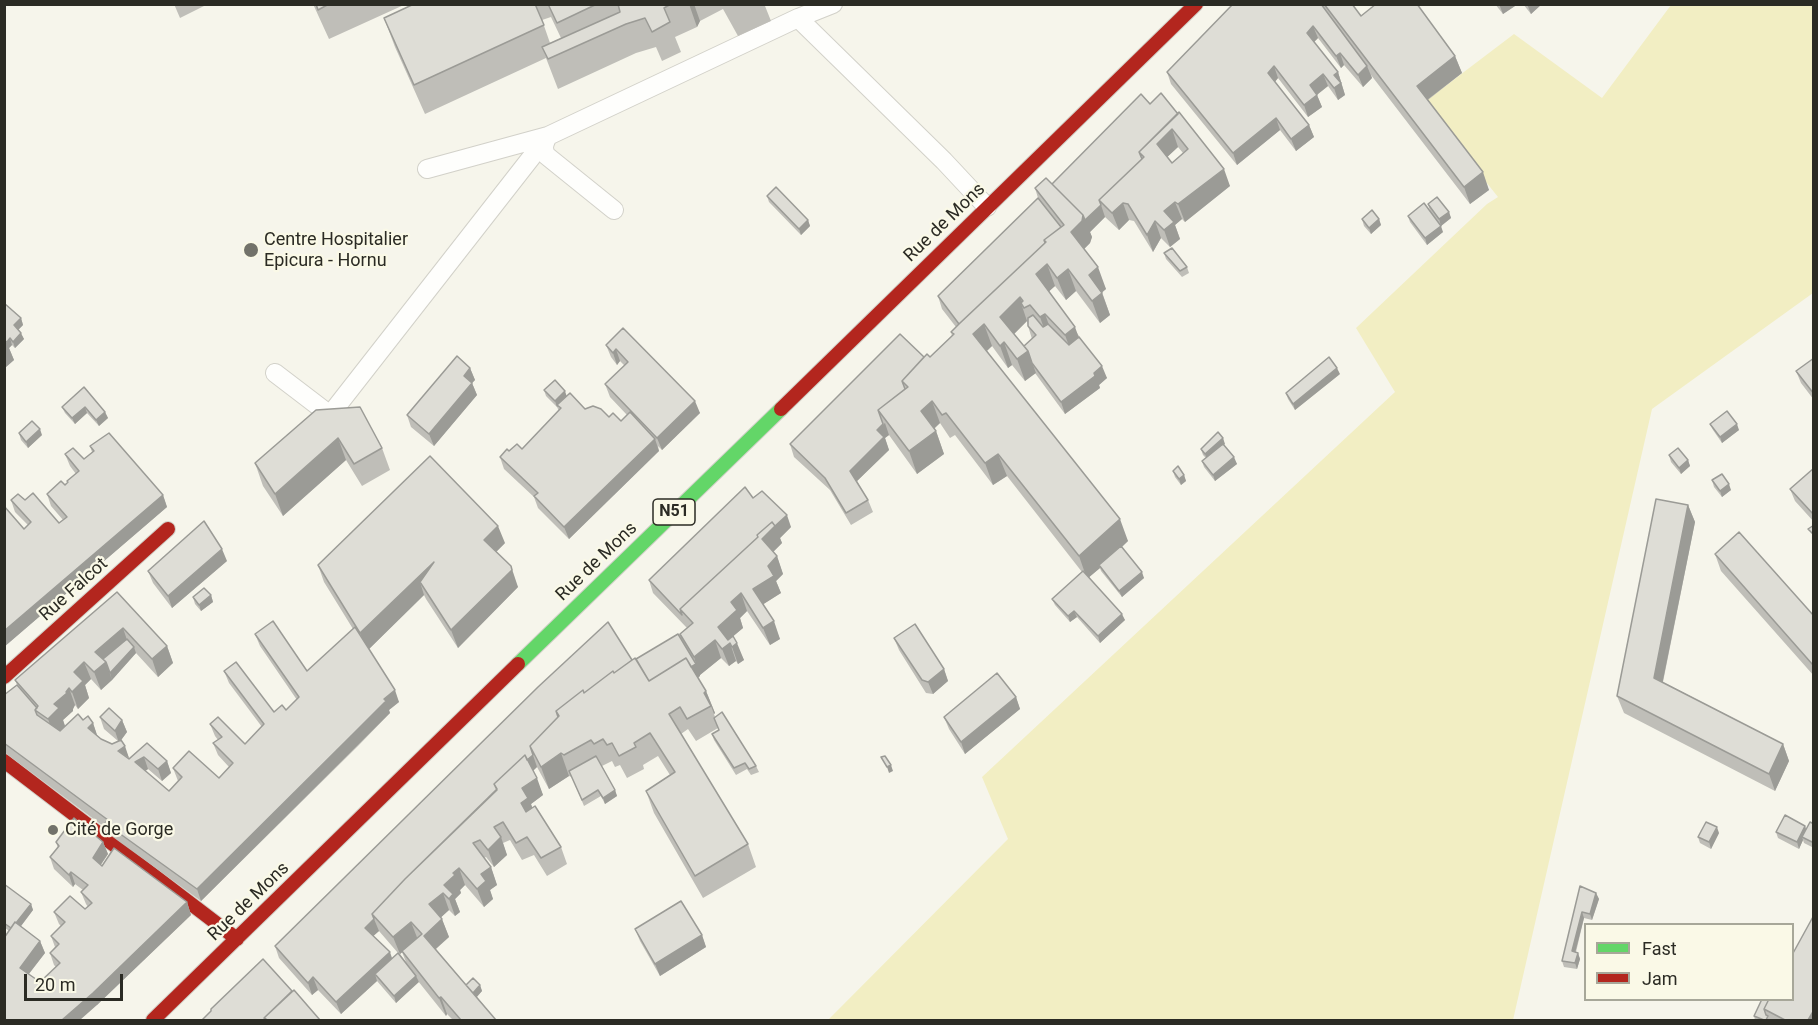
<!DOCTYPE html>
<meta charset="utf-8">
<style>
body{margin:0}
#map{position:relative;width:1818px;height:1025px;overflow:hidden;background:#f6f5eb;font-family:Roboto,sans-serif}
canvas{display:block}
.frame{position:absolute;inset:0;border:6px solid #2b2b24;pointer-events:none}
.legend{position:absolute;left:1584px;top:923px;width:210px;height:78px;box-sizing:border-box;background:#faf9e7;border:2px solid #a7a799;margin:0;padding:8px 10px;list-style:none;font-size:18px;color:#2b2b24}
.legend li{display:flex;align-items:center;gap:12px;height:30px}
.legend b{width:30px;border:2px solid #a7a799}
.scale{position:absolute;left:24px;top:974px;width:99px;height:27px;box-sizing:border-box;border:3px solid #2b2b24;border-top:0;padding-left:8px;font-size:18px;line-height:21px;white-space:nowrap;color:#2b2b24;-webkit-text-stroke:4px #faf9e7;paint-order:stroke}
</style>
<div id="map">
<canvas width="1818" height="1025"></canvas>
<div class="frame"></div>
<ul class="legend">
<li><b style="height:8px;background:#63d668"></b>Fast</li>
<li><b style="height:8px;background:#b3261e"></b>Jam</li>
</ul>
<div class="scale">20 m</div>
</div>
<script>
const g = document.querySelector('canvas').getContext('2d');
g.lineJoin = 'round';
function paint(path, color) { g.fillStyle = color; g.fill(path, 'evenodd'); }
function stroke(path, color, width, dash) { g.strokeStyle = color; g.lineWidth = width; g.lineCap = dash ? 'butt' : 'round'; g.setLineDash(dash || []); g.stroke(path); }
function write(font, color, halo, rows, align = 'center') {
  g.font = font + ' Roboto,sans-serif'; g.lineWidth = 4.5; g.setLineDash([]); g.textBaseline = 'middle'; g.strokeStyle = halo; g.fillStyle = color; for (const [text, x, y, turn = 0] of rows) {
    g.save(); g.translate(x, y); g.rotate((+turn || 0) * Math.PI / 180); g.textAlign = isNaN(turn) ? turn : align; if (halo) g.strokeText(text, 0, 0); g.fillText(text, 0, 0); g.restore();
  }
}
const green = new Path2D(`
 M1671,5H1813V293L1652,409L1513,1020H828L1008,839L982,777L1395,392L1356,328L1487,204L1498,197L1423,103L1514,34L1602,98Z`);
const lane = new Path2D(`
 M798,18L833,4
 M548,136C544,144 542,149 547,156L614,210
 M427,169L548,136
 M275,373L330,415L548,136L798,18L944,161L987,207`);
const fast = new Path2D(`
 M518,664L781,409`);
const jam = new Path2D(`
 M781,409L1196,4
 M4,677L168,529
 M4,761L237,939
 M153,1020L518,664`);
const wall = new Path2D(`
 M174,4H208L180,18Z
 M313,4H406L329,39Z
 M414,4H767L765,6L771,21L738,36L723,9L700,21L697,27L675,37L681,52L662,61L656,47L636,53L558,89L546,58L425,114L395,47L384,18ZM551,17L561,38L550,43L542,20Z
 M1233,4H1352L1361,16L1455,56L1462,73L1428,100L1489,190L1470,204L1371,75L1372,78L1363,87L1344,65L1341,68L1318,38L1314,42L1338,72L1345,95L1338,100L1328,86L1317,95L1322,107L1308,117L1278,78L1275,82L1309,125L1314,137L1296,151L1280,130L1237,165L1171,84L1167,72Z
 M1495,4H1518L1503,14Z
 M1523,4H1542L1531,14Z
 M1141,94L1230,186L1185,222L1182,219L1175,225L1180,239L1170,247L1161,238L1153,252L1134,221L1129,220L1119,230L1105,217L1090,232L1092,237L1090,243L1084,249L1106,289L1102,292L1110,315L1100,323L1076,291L1066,300L1055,286L1049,291L1107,378L1099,385L1100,388L1065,414L1035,373L1025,381L1012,365L1008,368L992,346L987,351L1128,541L1122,547L1144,578L1122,597L1101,571L1100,568L1089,577L1125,620L1100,643L1077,617L1070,622L1055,605L1052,599L1082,572L1007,476L993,485L955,435L950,438L940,423L934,429L936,431L944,454L917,474L889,435L885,438L889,450L857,481L868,500L873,512L851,525L830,490L794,457L790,444L924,357H930L952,336L951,332L956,327L942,309L938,296L1038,198L1035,188L1052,184ZM1178,147L1183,153L1172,163L1167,157ZM1027,321L1028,326L1032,339L1024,346L1014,334Z
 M767,196L808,220L810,226L801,235L769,202Z
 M1428,204L1449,212L1451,218L1441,226L1430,211Z
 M1408,216L1443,232L1427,245L1410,222Z
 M1362,219H1379L1381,225L1371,234L1364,226Z
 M1164,253L1187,267L1189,273L1182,277L1166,259Z
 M4,303L21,318L23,325L18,330L24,339L15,348L12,345L9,348L14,360L6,367L4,365Z
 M623,328L700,413L662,450L658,446L659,451L569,539L538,508L534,497L504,469L500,457L509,451L522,449L559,411L557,407L546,396L544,390L567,396L585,409L621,421L627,415L610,397L605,384L625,366L620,361L617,365L611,357L606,345Z
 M1814,358V400L1801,383L1796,371Z
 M470,368L475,380L472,383L477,395L434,446L411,427L407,415Z
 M1340,374L1295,410L1288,399L1286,393Z
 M84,387L105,412L108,418L99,426L87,413L75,424L65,413L62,407Z
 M316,410L382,448L390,470L362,486L346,460L283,516L263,486L255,463Z
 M1710,424L1739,430L1722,443L1713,430Z
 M19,433L42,435L28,448L21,440Z
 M1223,438L1224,445L1237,464L1215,481L1204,467L1202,461L1206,458L1203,455L1201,449Z
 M90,446L163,495L167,507L4,647V506L24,529L28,525L15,512L11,500H25L59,523L63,520L51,506L47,494L65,485L67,483V481L76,474L70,466L65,454L84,459L92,452Z
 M1669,455L1688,460L1690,466L1681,474L1671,462Z
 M1814,468V522L1795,501L1790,489Z
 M1173,471L1184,475L1186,481L1181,485L1175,477Z
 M1712,480L1731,490L1722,497L1714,487Z
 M753,498L791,527L780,538L782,543L773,552L777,556L783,574L776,581L781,593L763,604L780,639L770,645L747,611L740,618L743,628L732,637L744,660L738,664L736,661L729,666L721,658L700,675V676L698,678L706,691L715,713L714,714L715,717L756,766L759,772L751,775L747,769L736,775L714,740L712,734L719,730L718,728L696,741L688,729L681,734L748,844L756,867L703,898L654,813L646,791L670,775L658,756L643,765L644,769L627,778L620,765L615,767L612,761L602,766L615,790L617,796L605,804L601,796L584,806L572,777L569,776L549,789L537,767L533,771L543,795L531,804L532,808L561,847L567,864L547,876L534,855L522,860L510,840L503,843L507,855L494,867L486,857L484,858L491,867L497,885L490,890L493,899L484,907L465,885L460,890L461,893L455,899L460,912L455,916L449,910L441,917L449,937L436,949L466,985H480L482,991L477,997L496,1020H453L447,1014L446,1016L418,981L396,1003L377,981L341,1014L318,990L312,995L279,958L275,946L538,687L636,659L681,639L680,634L687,628L653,593L649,580ZM379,931L398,953L392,959L373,936ZM402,952L406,962L400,954Z
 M1688,505L1695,522L1663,682L1783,744L1789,761L1775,791L1624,713L1617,696Z
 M505,543L496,552L518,587L458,648L426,599L424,595L369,649L399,702L389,710L390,713L358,746L201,901L110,835L107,829L4,752V695L17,685L15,680L117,592L167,646L173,663L158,677L136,653L112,680L101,690L91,679L85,685L89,698L78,709L75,705L73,709V711L63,720L65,726L83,720L93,723L97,735L101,739L112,744L118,741L104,729L100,717L122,720L127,732L121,740L129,758L147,743L167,761L171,773L162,781L148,769L145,771L169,791L178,781L173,768L219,778L229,767L218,755L213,743L218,740L215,736L210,724L245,744L262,727L229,683L224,671L274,712L286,710L297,700L260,646L255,634L307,671L353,629L324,582L318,565Z
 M1715,554L1814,616V676L1721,571Z
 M227,561L172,608L153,583L148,571Z
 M211,595L213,602L201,611L195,604L193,597Z
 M894,638L944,669L948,681L933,694L926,693L899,650Z
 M1016,697L1020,709L965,754L949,729L944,717Z
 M1814,824V848L1804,843L1803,840L1799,849L1778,838L1776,832L1805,826L1806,829Z
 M1719,833L1711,849L1700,843L1698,837Z
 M56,842H103L108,854L101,865L187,902L191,915L97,1005L4,1020L9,931L4,927V884L31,904L33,910L21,926L40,941L45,953L29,974L40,982L56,967L54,965L50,953L55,947L51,936L61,926L59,924L54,912L85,909L88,907L86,904L81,892L83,890L75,884L73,887L54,869L50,857L58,848Z
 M1580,886L1596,893L1599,899L1592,920L1584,918L1576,952L1578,953L1580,959L1577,969L1564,967L1562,961Z
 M635,929L702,935L706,947L660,976L640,941Z
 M1762,999H1792L1814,1020H1755L1754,1016Z`);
const shadedWall = new Path2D(`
 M689,4H694L700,21L697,27Z
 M1499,4H1518L1503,14Z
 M1527,4H1542L1531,14Z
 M1313,26L1318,38L1311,45L1307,33Z
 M1340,53L1344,65L1341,68L1336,56Z
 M1455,56L1462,73L1423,103L1417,86Z
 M1274,66L1278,78L1272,85L1268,73Z
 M1367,66L1372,78L1363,87L1358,75Z
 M1338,72L1345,95L1338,100L1334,88V75Z
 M1323,74L1328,86L1314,97L1310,85Z
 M1317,95L1322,107L1308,117L1304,105Z
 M1276,118L1280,130L1237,165L1233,153Z
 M1309,125L1314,137L1296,151L1291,139Z
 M1172,129L1178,147L1163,161L1144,157L1143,156Z
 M1224,169L1230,186L1185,222L1178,204Z
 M1483,172L1489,190L1470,204L1464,187Z
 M1175,202L1182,219L1175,225L1180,239L1170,247L1164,230V211Z
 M1123,203L1129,220L1119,230L1112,213Z
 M1101,205L1105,217L1090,232L1092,237L1090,243L1079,254L1071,232L1083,215Z
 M1449,212L1451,218L1441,226L1439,219Z
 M1379,219L1381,225L1371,234L1369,228Z
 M808,220L810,226L801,235L799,229Z
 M1155,221L1161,238L1153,252L1147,235Z
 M1441,226L1443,232L1427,245L1425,238Z
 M1047,264L1055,286L1044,296L1038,280L984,324L992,346L981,356L965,332Z
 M1098,267L1106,289L1097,297L1089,275Z
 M1068,269L1076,291L1066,300L1057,278Z
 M1102,293L1110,315L1100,323L1092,301Z
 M1020,297L1025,308L1021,303L1027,321L1009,339L1000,317Z
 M1045,314L1053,336L1048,340L1040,317Z
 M21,318L23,325L16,332L14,325Z
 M1075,327L1083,349L1073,357L1065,335Z
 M21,333L24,339L15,348L13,342Z
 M10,338L12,345L9,348L14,360L6,367L4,363V345Z
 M1004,342L1012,365L1008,368L1000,346Z
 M616,349L620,361L617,365L613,353Z
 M1028,351L1036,373L1025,381L1017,359Z
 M1102,366L1107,378L1099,385L1100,388L1065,414L1061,402Z
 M470,368L475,380L472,383L477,395L434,446L429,434L464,376Z
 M1337,368L1340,374L1295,410L1293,404Z
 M565,391L567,397L557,407L555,401Z
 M695,401L700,413L662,450L657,438Z
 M932,401L940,423L929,433L921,411Z
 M85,407L87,413L75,424L72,418Z
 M105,412L108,418L99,426L96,420Z
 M885,423L889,435L885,438L889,450L855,483L850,471L877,430Z
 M1737,424L1739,430L1722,443L1720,437Z
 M40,429L42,435L28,448L26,442Z
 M936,431L944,454L917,474L909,451Z
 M338,438L346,460L283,516L275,494Z
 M1223,438L1225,444L1207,460L1205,454Z
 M655,439L659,451L569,539L564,527Z
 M998,454L1007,476L993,485L985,463Z
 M1234,457L1237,464L1215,481L1213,475Z
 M1688,460L1690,466L1681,474L1679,468Z
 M1184,475L1186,481L1181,485L1179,479Z
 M1729,484L1731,490L1722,497L1720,491Z
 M163,495L167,507L4,647V631Z
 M1688,505L1695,522L1660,695L1654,678Z
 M787,515L791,527L780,538L782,543L768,557L759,540Z
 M1120,519L1128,541L1100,567L1099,565L1100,568L1087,579L1079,556Z
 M498,526L505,543L491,557L484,540Z
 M222,549L227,561L172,608L168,596Z
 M777,556L783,574L776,581L781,593L759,607L753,589L768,566Z
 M434,562L420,582L424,595L367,651L360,633Z
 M511,566L518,587L458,648L451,630Z
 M1142,572L1144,578L1122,597L1119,591Z
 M741,593L747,611L740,618L743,628L724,644L718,627L731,602Z
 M211,595L213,602L201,611L199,605Z
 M1074,611L1077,617L1070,622L1068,616Z
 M1122,614L1125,620L1100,643L1098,636Z
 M774,621L780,639L770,645L763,628Z
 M123,628L129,646L107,665L112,680L101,690L94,672L95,652Z
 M715,640L721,658L700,675V676L657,703L653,691L696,664L694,657Z
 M730,643L736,661L729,666L722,649Z
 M737,643L744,660L738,664L732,647Z
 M167,646L173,663L158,677L152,659Z
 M134,647L136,653L112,680L110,673Z
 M84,662L91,679L85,685L89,698L78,709L72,692L74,672Z
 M944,669L948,681L933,694L928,682Z
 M69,688L75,705L73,709V711L63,720L65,726L54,736L48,719L54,704Z
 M395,690L399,702L389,710L390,713L201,901L197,889L384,699Z
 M706,691L715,713L714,714L711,706L704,693Z
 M1016,697L1020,709L965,754L961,742Z
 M122,720L127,732L119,743L115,731Z
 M93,723L97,735L88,728Z
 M1783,744L1789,761L1775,791L1769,774Z
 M125,746L129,758L118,751Z
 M561,753L569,776L549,789L541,767Z
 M533,755L537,767L501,800L499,796L497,788Z
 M144,757L148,769L140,775L135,762Z
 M167,761L171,773L162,781L158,769Z
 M891,765L893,771L889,773L887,767Z
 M537,778L543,795L531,804L535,815L527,820L521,803L522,788Z
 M615,790L617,796L605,804L603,798Z
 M1805,826L1807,832L1802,837L1803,840L1799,849L1797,842Z
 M1717,827L1719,833L1711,849L1709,842Z
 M501,837L507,855L494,867L488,850Z
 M103,842L108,854L97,870L93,858Z
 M491,867L497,885L490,890L493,899L484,907L477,889L481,874Z
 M459,868L465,885L460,890L461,893L455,899L460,912L455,916L444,885L453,873Z
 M71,872L75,884L73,887L69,875Z
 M443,893L449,910L436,922L429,904Z
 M1596,893L1599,899L1592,920L1590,914Z
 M187,902L191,915L97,1005L80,1020H62Z
 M31,904L33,910L18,930L14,926Z
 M1582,912L1584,918L1574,957L1572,951Z
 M374,919L379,931L369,940L365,928Z
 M442,919L449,937L431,953L424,936Z
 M411,922L418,940L400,954L393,937Z
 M702,935L706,947L660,976L655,964Z
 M40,941L45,953L24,980L20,968Z
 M390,952L394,964L375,974L377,981L341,1014L336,1002Z
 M1578,953L1580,959L1577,969L1575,963Z
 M416,976L419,982L396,1003L394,996Z
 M313,977L318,990L312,995L308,983Z
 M480,985L482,991L473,1001L471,994Z
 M441,997L447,1014L446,1016L439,998Z
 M1814,1010V1020H1808Z`);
const building = new Path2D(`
 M316,4H329L318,10Z
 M414,4H535L544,25L414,85L384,18Z
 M548,4H597L557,23Z
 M618,4H671L664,8L670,22L652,32L645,18L626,24L548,59L542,47L620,12Z
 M1233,4H1321L1367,66L1358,75L1340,53L1336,56L1313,26L1307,33L1338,72L1334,75L1341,83L1334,88L1323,74L1310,85L1317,95L1304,105L1274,66L1268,73L1309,125L1291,139L1276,118L1233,153L1167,72Z
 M1324,4H1352L1361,16L1376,4H1417L1455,56L1417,86L1483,172L1464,187Z
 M1161,93L1178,114L1139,152L1142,159L1099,200L1101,205L1085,220L1083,215L1052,184L1141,94L1150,104Z
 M1179,112L1224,169L1178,204L1175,202L1164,211L1174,222L1164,230L1155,221L1147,235L1128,204L1123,203L1112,213L1099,200L1144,157L1139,152ZM1172,129L1188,149L1172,163L1157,144Z
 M1046,178L1083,215L1082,221L1071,232L1098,267L1089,275L1102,293L1092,301L1068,269L1057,278L1047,264L1036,274L1075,327L1065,335L1045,314L1040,317L1030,305L1024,308L1021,303L1023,301L1020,297L1000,317L1028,351L1017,359L1004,342L1000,346L984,324L973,334L1120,519L1079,556L998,454L985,463L946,413L942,415L932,401L921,411L936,431L909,451L878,410L908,387L902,381L927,354L930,357L954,334L951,332L961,322L1046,242L1044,240L1064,225L1035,188Z
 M776,187L808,220L799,229L767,196Z
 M1437,197L1449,212L1439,219L1428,204Z
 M1038,198L1061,227L1044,240L1045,243L959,324L938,296Z
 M1424,203L1441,226L1425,238L1408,216Z
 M1372,210L1379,219L1369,228L1362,219Z
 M1172,248L1187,267L1180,271L1164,253Z
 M4,303L21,318L14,325L21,333L13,342L10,338L7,342L4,340Z
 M1033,315L1043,327L1048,324L1069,345L1079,337L1102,366L1094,373L1095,376L1061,402L1032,363L1028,351L1024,346L1036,335L1028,326V318Z
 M623,328L695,401L657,438L605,384L628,362L616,349L613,353L606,345Z
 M900,334L924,357L902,381L905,389L878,410L883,424L877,430L884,437L850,471L868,500L846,513L825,478L790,444Z
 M457,356L470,368L464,376L472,383L429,434L407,415Z
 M1329,357L1337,368L1293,404L1286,393Z
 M1814,358V394L1796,371Z
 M555,380L565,391L555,401L544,390Z
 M84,387L105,412L96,420L85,407L72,418L62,407Z
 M570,393L585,409L593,406L601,409L609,417L613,413L621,421L630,412L655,439L564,527L534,496L538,493L500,457L507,449L509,451L517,444L522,449L561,408L557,405Z
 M360,407L382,448L354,464L338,438L275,494L255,463L316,410Z
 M1727,411L1737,424L1720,437L1710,424Z
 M32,421L40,429L26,442L19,433Z
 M1218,432L1223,438L1205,454L1201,449Z
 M109,433L163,495L4,631V506L24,529L31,522L11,500L18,494L25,500L33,493L59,523L67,517L47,494L61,481L65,485L68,482L67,481L79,471L65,454L73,448L84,459L94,451L90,446Z
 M1223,444L1234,457L1213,475L1202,461Z
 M1678,448L1688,460L1679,468L1669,455Z
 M430,456L498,526L484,540L511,566L512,570L451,630L420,582L434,562L360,633L318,565Z
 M1178,466L1184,475L1179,479L1173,471Z
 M1814,468V515L1790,489Z
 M1722,474L1729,484L1720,491L1712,480Z
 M745,487L753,498L762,491L787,515L775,526L772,522L757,535L758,537L680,609L682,615L649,580Z
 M1656,499L1688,505L1654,678L1783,744L1769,774L1617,696Z
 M204,521L222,549L168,596L148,571Z
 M772,522L775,526L762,539L777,556L768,566L774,576L753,589L774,621L763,628L741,593L731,602L737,610L718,627L728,640L733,636L737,643L732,647L730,643L722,649L715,640L694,657L680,634L693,623L680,609L758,537L757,535Z
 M1814,525V535L1808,529Z
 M1739,532L1814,616L1813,665L1715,554Z
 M1121,546L1142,572L1119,591L1099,565Z
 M1083,571L1122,614L1098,636L1074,611L1068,616L1052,599Z
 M204,588L211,595L199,605L193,597Z
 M117,592L167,646L152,659L123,628L95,652L106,662L94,672L84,662L74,672L83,681L72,692L69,688L66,692L67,693L54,704L59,708L48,719L35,710L38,706L15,680Z
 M273,621L307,671L355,627L395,690L384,699L386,701L353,734L197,889L105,823L108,820L4,743V695L17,685L37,708L35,710L37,715L60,731L78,714L83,720L88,716L93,723L88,728L101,739L112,744L121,740L125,746L118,751L129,759L147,743L167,761L158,769L144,757L135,762L169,791L182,777L173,768L189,751L219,778L233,763L213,743L222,737L210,724L218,717L245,744L264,724L224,671L236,662L274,712L282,705L286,710L299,697L255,634Z
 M608,622L632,660L614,673L613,671L584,693L583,690L556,711L558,717L530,746L533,755L527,760L525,755L494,784L497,790L405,879L372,914L374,919L365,928L390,952L336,1002L313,977L308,983L275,946L538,687Z
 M915,624L944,669L928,682L922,680L894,638Z
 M678,634L696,664L691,667L686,658L649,681L636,659Z
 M127,639L134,647L110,673L106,662L103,659Z
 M635,658L649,681L686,658L706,691L704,693L711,706L687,719L680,707L669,714L748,844L695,876L646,791L675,772L650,733L634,743L636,747L619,756L612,743L607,745L603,739L594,744L591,740L564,755L561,753L541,767L530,746L559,716L556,711L583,690L584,693L613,671L614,673Z
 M997,673L1016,697L961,742L944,717Z
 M109,708L122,720L115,731L100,717Z
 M722,712L756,766L749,769L745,763L734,768L712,734L719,730L714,718Z
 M525,755L537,778L522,788L528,798L521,803L526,812L535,806L561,847L541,858L527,837L516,843L503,822L494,827L501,837L488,850L480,840L473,843L491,867L481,874L486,881L477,889L459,868L453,873L455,875L444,885L453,894L449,899L443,893L429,904L442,919L424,936L496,1020H461L441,997L439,998L402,951L422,934L411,922L393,937L372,914L405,879L497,789L494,784Z
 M596,756L615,790L603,798L598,790L582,800L569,771Z
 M885,756L891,765L887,767L881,757Z
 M1785,815L1805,826L1797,842L1776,832Z
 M74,818L103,842L93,858L102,866L114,848L187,902L93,993L62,1020H4V938L15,922L40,941L20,968L40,982L60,963L50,953L59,944L51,936L65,922L54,912L70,896L85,909L92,903L81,892L88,885L71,872L69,875L50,857L59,846L56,842Z
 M1706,822L1717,827L1709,842L1698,837Z
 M1810,822L1814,824V839L1812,842L1802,837Z
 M4,884L31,904L16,923L15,922L11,928L4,923Z
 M1580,886L1596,893L1590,914L1582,912L1572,951L1578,953L1575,963L1562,961Z
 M681,901L702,935L655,964L635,929Z
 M1814,915V1010L1808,1020H1785L1764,1009L1769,999H1792V955Z
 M398,953L416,976L394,996L375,974Z
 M263,959L292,991L264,1018L265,1020H202L211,1011V1009Z
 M473,978L480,985L473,993L466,985Z
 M294,990L320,1020H264L266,1019L264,1018Z
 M1762,999H1769L1764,1009L1766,1015L1768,1016L1766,1020H1764L1754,1016Z`);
const markers = [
 [251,250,8,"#72726a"],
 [53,830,6,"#72726a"]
];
const shields = [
 [674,512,42]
];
const shieldNames = [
 ["N51",674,512]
];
const streetNames = [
 ["Rue de Mons",945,223,-44],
 ["Rue de Mons",597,562,-44],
 ["Rue Falcot",74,590,-42],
 ["Rue de Mons",249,902,-44]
];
const poiNames = [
 ["Centre Hospitalier",264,240],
 ["Epicura - Hornu",264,261],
 ["Cité de Gorge",65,830]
];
paint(green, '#f2eec3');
stroke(lane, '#d2d1c9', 20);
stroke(fast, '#d2d1c9', 16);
stroke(jam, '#d2d1c9', 16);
stroke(lane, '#fefefc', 18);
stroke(fast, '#63d668', 14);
stroke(jam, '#b3261e', 14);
paint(wall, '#bfbeb8');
paint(shadedWall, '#9b9b96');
paint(building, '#deddd6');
stroke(building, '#9b9b96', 1.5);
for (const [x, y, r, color] of markers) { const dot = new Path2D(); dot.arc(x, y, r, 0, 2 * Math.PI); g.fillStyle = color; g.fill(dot); stroke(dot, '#faf9e7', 2); }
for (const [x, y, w] of shields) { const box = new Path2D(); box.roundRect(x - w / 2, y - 13, w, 26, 4.5); g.fillStyle = '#faf9e7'; g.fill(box); stroke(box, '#2b2b24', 1.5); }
write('bold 16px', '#2b2b24', null, shieldNames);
write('18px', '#2b2b24', '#faf9e7', streetNames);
write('18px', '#2b2b24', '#faf9e7', poiNames, 'left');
</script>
